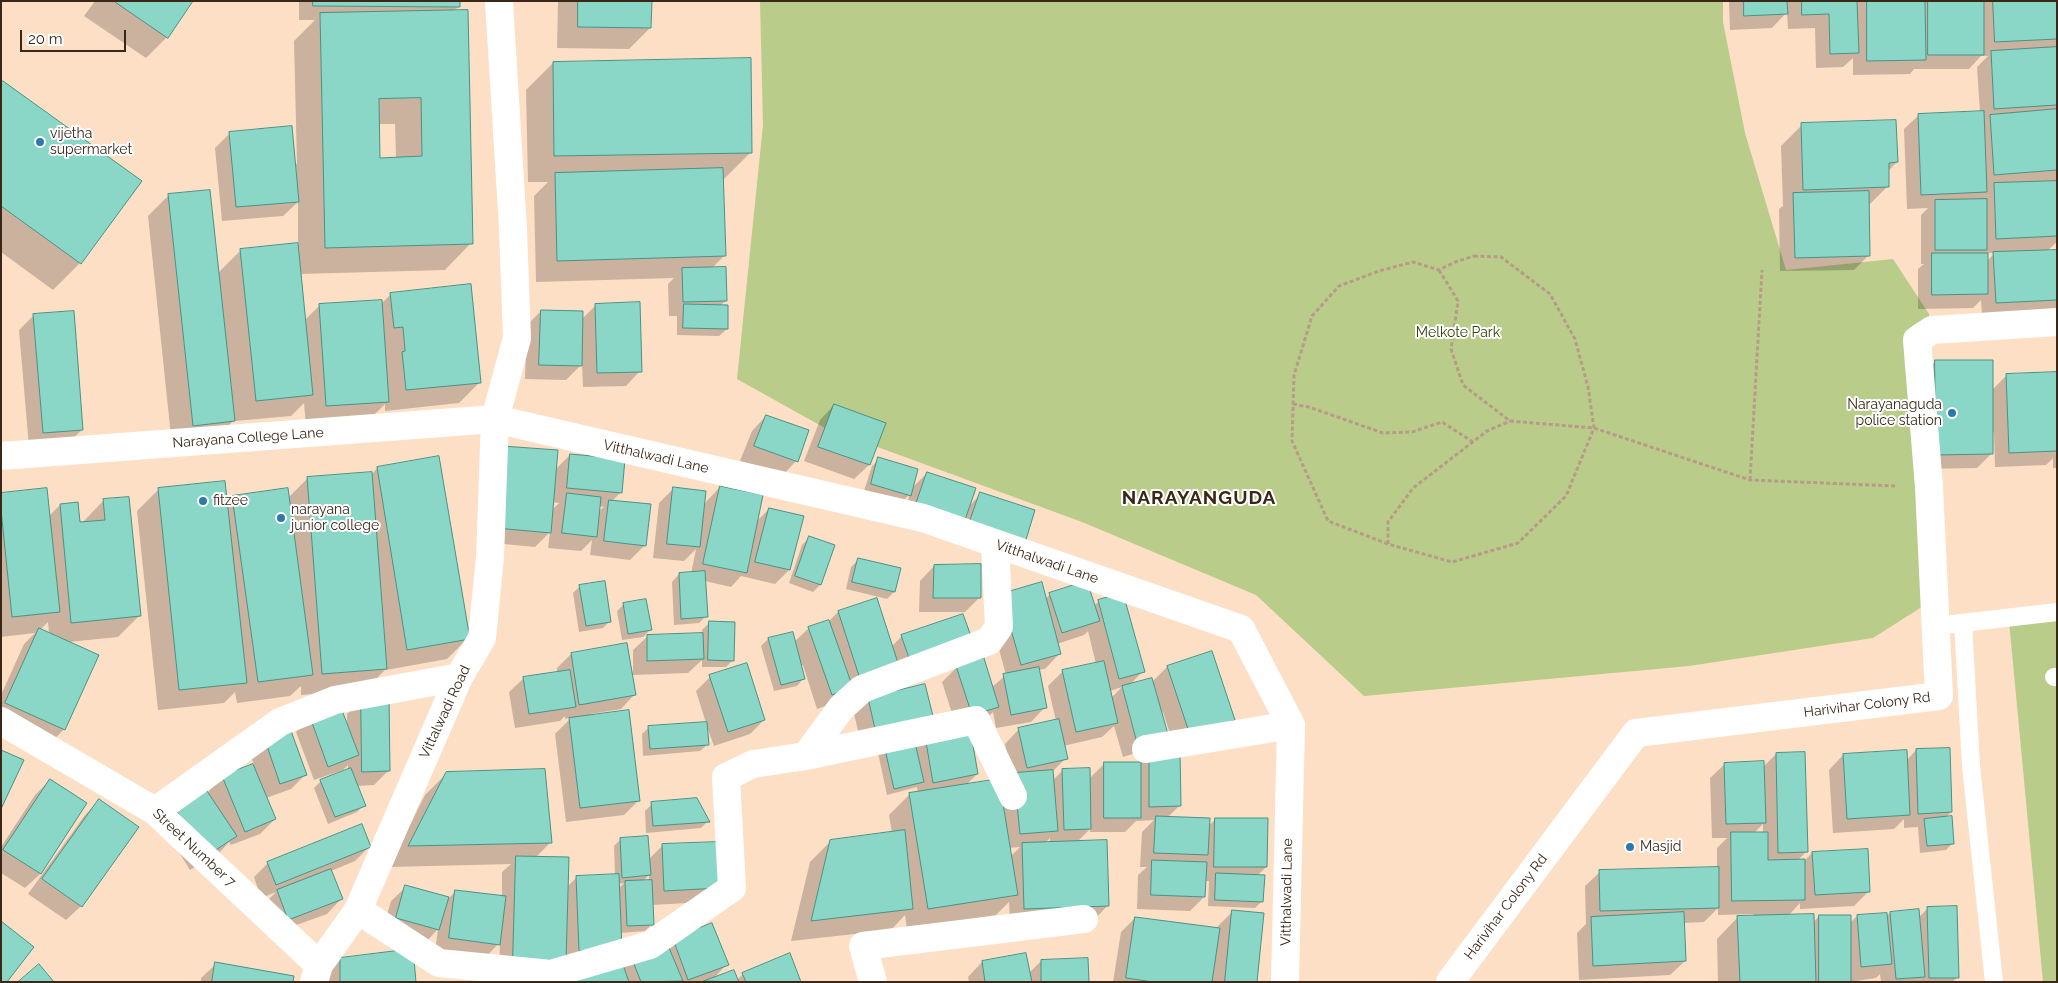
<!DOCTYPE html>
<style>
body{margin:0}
#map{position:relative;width:2058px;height:983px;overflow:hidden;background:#fddfc6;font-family:Raleway,sans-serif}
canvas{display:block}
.frame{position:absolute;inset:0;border:2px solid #3a2717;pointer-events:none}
.scale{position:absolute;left:20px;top:30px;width:106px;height:22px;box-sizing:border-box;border:2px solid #3a2717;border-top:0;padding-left:6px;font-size:15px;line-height:18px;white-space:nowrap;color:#3a2717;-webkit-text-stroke:4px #fff;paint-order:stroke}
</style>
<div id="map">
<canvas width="2058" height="983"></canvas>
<div class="frame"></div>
<div class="scale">20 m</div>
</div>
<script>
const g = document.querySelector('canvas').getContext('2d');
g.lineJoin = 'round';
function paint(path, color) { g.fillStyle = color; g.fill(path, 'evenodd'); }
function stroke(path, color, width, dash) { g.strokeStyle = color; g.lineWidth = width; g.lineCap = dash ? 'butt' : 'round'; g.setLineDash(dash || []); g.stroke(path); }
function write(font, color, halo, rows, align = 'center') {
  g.font = font + ' Raleway,sans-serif'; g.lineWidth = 4; g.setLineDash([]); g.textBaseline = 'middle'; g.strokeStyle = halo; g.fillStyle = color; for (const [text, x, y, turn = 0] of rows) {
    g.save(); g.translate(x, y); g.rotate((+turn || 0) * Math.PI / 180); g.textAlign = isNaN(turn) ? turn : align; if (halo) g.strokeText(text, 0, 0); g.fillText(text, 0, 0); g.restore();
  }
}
const green = new Path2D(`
 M760,1H1723V22L1745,133L1786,270L1893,259L1929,314L1933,391L1925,605L1873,638L1689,666L1364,696L1256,595L1082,522L823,427L737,379L763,125Z
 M2057,617V982H2043L2009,621Z`);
const shadow = new Path2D(`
 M95,1H192L167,37L146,58L84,16Z
 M299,1H459V6L454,11L471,243L445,270L300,274L304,321L320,305L381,304L391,294L480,382L459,403L385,411V404L367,422L306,426L304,403L291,416L235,421V419L213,442L172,446L148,216L169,195L218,273L241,250L298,244V202L283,216L222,221L215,148L230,133L297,164L294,41L315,20H299ZM379,124H395L396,158L379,159Z
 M558,1H651L650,28L629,49L557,48Z
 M1729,1H1856V3L1858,1H2057V242L2047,251H2057V313L1982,316L1981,300L1973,308L1918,309V269L1924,264H1921V215L1928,208L1907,209L1904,129L1919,115L1980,112L1977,67L1988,56H1981L1969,69H1914L1910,74L1853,75V58L1843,67L1816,68L1815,28L1788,29L1787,12L1772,28L1730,30ZM1987,253H1995L1987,261Z
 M553,63L751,152L724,179H722L724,256L712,268L726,300L720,306L727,329L719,336L677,335V316H669L668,284L674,278L536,282L534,196L548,182H528L526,90Z
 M1,84L80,263L53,290L1,252Z
 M1802,125L1897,162L1888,171V186L1868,206L1869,255L1854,270L1780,271L1779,209L1783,206L1781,146Z
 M596,305L640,371L626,386L583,387L582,364L566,380L525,379L527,325L541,311L582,319Z
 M34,315L82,430L67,444L29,447L19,330Z
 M1936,361L1992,390L2007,375L2054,373L2057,370V468H2053V458L2046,465L1995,467L1994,432L1992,433V453L1977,468L1922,469L1921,375Z
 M834,405L884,423L869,465L854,479L804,461L820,420Z
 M766,416L796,461L782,476L740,461L752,431Z
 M570,455L621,492L612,501L645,545L630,560L590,555L592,540L581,551L548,548L550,532L535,547L482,542ZM552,502L559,503L552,510ZM599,506L604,507L598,512Z
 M438,458L468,638L447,659L386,670V669L365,690L301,695V686L290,696L237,703L235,692L224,703L158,710L137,511L158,490L226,503L233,497L288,498L308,478L373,473L377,468Z
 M879,459L911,489L927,473L968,507L981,494L1024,542L902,518L910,494L902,502L864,491L872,466Z
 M720,487L756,522L769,509L789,570L775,584L741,576L731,587L705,581L706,616L699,623L674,625L672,582L679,574H691L696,549L684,561L653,558L659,503L674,488L704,504Z
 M1,494L48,517L60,505L79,524L82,523L103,501L139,616L118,637L68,642L64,729L50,744L1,722V695L24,644L35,633L1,637ZM48,622L49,634L40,630Z
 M809,538L833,546L820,585L813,592L789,583L802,545Z
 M858,560L894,592L887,599L846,589L851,567Z
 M934,566L980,597L965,612H919L920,581Z
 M580,586L610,621L603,628L579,632L573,593Z
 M1050,594L1094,606L1098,602L1143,671L1129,686L1152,682L1167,667L1211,653L1233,720L1175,749L1163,712L1161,713L1152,748L1123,757L1114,726L1102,737L1063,746L1066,758L1052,772L1053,780L1063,770L1089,779L1105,763H1138L1149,752L1179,806L1167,818L1208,826L1216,819L1266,867L1257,876L1262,901L1255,908L1208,906L1209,881H1205L1204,897L1190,911L1137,909L1138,875L1147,867H1140L1142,832L1154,820L1136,821L1125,832H1090V829L1076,843L1108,905L1094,920L1010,923L1009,902L996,915L907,929L905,915L891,930L791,941L810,862L831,841L892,833L889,815L910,794L918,793L917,787L887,795L878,753L863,751L854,714L868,699L977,774L966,785L1012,778L1005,744L1019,729L1056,721L1048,686L1063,671L1096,664L1088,631L1084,635L1057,644L1059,654L1045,669L1038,670L1045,707L1031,722L996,728L993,712L983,721L957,729L942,682L957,667L992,687L1006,675L988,609L1045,600ZM1122,687L1111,698L1110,691ZM1050,838V844H1044ZM1020,847L1011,856L1009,848Z
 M624,604L650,630L643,637L622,640L617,611Z
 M838,612L892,646L901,637L962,616L895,675L837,702L817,709L803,665L801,666L804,678L797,686L774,691L761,646L768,639L794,642L809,628L829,621Z
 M709,623L733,660L726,667H702V660L688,673L633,675V650L648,636L702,634V630Z
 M571,654L635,694L621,709L590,714L639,800L624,815L566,822L555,734L572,717L565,719V716L560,721L515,728L509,692L524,678L557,673V668Z
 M710,677L764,720L750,734L714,746L707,727L708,744L700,751L643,756L642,734L649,727L706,723L696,691Z
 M362,699L388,771L374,785L357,786L364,805L357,812L328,824L314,788L321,781L348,770V765L343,770L314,780L296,732L310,718L347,726V714Z
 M264,738L305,775L291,789L266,798L275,819L260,834L231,845L229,842L221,851L190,870L159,820L207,793L223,777L254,765L250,753Z
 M1916,750L1951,812L1945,818L1953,843L1946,850L1920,853L1918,827L1904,828V819L1894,829L1833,833L1829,770L1843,755L1906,761Z
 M1776,754L1806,852L1797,861L1805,860L1812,853L1869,891L1854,906L1800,909V903L1788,916L1813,923L1819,916L1849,924L1857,916L1886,917L1890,913L1919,917L1928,908L1957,977L1953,982H1881L1880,974L1876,978L1849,982H1718L1717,939L1738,917H1754L1753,914L1718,915V908L1704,922L1683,923L1685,961L1670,975L1579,980L1577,933L1586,924L1585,886L1600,872L1717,869V848L1727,838H1712L1710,778L1725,764L1763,767ZM1763,824V833H1754Z
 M447,773L551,842L535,858L567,887L577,877L615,876L614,846L621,839L648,860L662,846L717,843L704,902L652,905V924L645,931L620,933L565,965L499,974L500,942L484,959L435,952L438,929L424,944L382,932L391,901L406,887L449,898L456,891L502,897V872L511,864L389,867L425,795ZM649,875V881L643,882L646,878ZM624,883L618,889V884Z
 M50,780L85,803L40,874L25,888L1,873V847L35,795Z
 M99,801L81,906L66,920L28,894L85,815Z
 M652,804L708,821L701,828L646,833L645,811Z
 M369,847L355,861L331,871L341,899L327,914L274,933L263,905L276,892L261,898L254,877L268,863Z
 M1232,912L1256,982H1113L1121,932L1135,918L1217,929L1218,926Z
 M673,940L727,964L712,980H737L743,974L800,982H562L623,969L632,960Z
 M341,959L415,982H319Z
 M1041,961L1088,982H969L968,977L982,962L1029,973Z
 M216,964L292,982H201V978Z`);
const building = new Path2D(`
 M114,1H193L168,38Z
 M313,1H460V7L313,6Z
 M578,1H652L651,28L578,27Z
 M1744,1H1787L1788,14L1744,16Z
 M1802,1H1857L1859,53L1830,54L1829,14L1802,15Z
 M1867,1H1925L1926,60L1867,61Z
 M1928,1H1984V55H1928Z
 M1993,1H2057V39L1995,42Z
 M468,10L473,244L325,248L320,13ZM421,98L422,156L380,158L379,99Z
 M2057,47V105L1994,109L1991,51Z
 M751,58L752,153L554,156L553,62Z
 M3,81L142,181L81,264L1,206V83Z
 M2057,109V170L1994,175L1990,115Z
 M1984,111L1987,192L1921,195L1918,114Z
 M1896,120L1898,162L1889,163V187L1803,190L1801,123Z
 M292,126L299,202L236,207L229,132Z
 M723,168L726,256L557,261L555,173Z
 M2057,181V236L1996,239L1994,183Z
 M210,190L235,421L193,426L168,194Z
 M1869,191L1870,256L1795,258L1793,193Z
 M1987,199V250H1935V200Z
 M298,243L313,395L256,401L240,249Z
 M2057,250V300L1996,303L1993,252Z
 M1932,253H1988V294L1932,295Z
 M726,267L727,301L683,302L682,268Z
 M471,284L481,383L406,390L402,352L405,351L403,327L394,328L390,293Z
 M382,300L389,402L326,406L319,304Z
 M640,302L642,372L597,373L595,304Z
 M684,304L728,305V329L683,328Z
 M541,310L583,311L582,366L539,365Z
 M74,311L83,430L43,433L33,314Z
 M1935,360H1993V454L1936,455Z
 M2057,372V451L2009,453L2006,374Z
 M834,404L886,423L870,465L818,447Z
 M766,415L809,430L798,462L754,446Z
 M502,446L558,450L551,533L496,528Z
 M570,454L625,459L622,493L567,488Z
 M439,456L470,639L407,650L377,467Z
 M878,457L918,469L911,496L871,484Z
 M372,472L387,669L322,674L307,477Z
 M927,472L976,488L965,520L916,504Z
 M225,481L247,683L179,690L158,488Z
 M720,486L763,495L747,573L703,564Z
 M673,487L706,491L700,547L667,544Z
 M47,488L60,612L12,617L1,510V493Z
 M288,488L313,675L258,682L232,496Z
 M980,492L1035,510L1025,543L969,524Z
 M567,493L601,497L597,537L562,533Z
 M129,497L141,616L71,623L60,504L78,502L80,522L105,520L103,499Z
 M609,500L651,504L646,546L604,541Z
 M769,508L804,516L790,570L755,562Z
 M809,536L835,545L821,585L795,576Z
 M858,558L901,568L895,592L852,582Z
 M981,564V598H933L934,565Z
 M705,571L708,617L681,619L679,573Z
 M605,581L611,622L586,626L579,585Z
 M1087,581L1100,621L1062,633L1049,593Z
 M1042,582L1061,654L1021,665L1001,594Z
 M1123,593L1145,672L1119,679L1098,600Z
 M877,598L899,666L860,679L838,611Z
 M646,599L652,630L628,634L623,603Z
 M963,614L972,639L910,661L901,635Z
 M829,620L853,688L832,695L808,627Z
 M709,621L735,622L734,661L708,660Z
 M39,628L99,655L65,730L5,703Z
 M793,632L805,679L781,685L768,638Z
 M703,633L704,659L647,661V635Z
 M627,643L636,695L579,705L571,653Z
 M1212,651L1235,720L1190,735L1167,666Z
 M984,658L999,707L972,715L956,666Z
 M1104,661L1118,723L1076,732L1062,670Z
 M747,663L765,720L728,732L709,675Z
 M1039,667L1047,708L1011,715L1003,674Z
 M570,670L576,707L529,714L523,677Z
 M1152,678L1168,734L1137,743L1122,686Z
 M925,684L935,724L877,738L868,698Z
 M361,698H389L390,771L362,772Z
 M340,705L359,755L328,767L310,717Z
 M629,710L640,801L580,808L569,718Z
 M1059,719L1068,759L1027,768L1018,728Z
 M707,722L709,745L650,749L648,726Z
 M290,728L307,775L280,784L264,737Z
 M970,728L978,774L933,783L925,736Z
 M914,738L924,782L894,789L884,745Z
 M1950,748L1952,812L1918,814L1916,749Z
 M1,750L24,760L1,809Z
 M1180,750L1181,806L1149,807V751Z
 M1907,750L1910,815L1847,819L1843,754Z
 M1805,752L1808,852L1778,853L1776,753Z
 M1764,761L1766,823L1726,824L1724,763Z
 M1104,762H1141V818H1104Z
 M253,764L276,819L245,832L222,776Z
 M351,768L366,806L335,817L320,780Z
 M1090,768L1091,829L1064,830L1062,769Z
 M545,769L552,843L408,846L446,772Z
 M1053,770L1058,831L1020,834L1014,773Z
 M50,779L87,803L41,874L3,850Z
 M999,779L1018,895L928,909L909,793Z
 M203,785L237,836L205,857L173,805Z
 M697,798L710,822L653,826L651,802Z
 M99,799L139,827L82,907L42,879Z
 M1156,816L1210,818L1208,855L1154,853Z
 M1952,816L1954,844L1927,846L1924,819Z
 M1215,818H1268L1267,867H1214Z
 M362,824L371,847L276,885L267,862Z
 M905,830L913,909L811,921L830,840Z
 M1731,832H1768V860L1805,859V900L1732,901Z
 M648,836L651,875L622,878L620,838Z
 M1107,840L1109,906L1024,909L1022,843Z
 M718,842L720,888L664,891L662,844Z
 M1868,849L1870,892L1815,895L1812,852Z
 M516,856L569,857L566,961L513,960Z
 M1152,860L1207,862L1205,897L1151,895Z
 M1719,867V908L1600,911L1599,870Z
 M331,869L343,899L288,920L277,890Z
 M1216,873L1265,875L1263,902L1215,900Z
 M619,874L622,950L579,951L576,876Z
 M652,880L654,925L627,926L625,881Z
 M405,885L449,897L439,930L396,918Z
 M455,890L506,896L500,945L449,938Z
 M1957,906L1959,978H1929L1927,907Z
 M1919,909L1925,977L1896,979L1890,912Z
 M1232,910L1264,913L1257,982H1225Z
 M1684,912L1686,961L1593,966L1591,917Z
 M1887,913L1892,964L1861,967L1857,915Z
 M1814,914L1816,982H1740L1737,916Z
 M1819,915H1851V982H1819Z
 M1135,917L1220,928L1212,982H1153L1126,978Z
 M1,921L34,947L7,982H1Z
 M712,923L729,965L688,980L673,939Z
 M667,943L683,981L641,982L632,959Z
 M413,949L416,982H340V958Z
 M790,953L801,982H746L742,973Z
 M1026,953L1032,982H985L982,961Z
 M1088,958L1089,982H1041V960Z
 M621,959L629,982H565Z
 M215,962L294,976L293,982H212Z
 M39,964L54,982H18Z
 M734,970L739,982L704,981Z`);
const path = new Path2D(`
 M1474,256L1501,257L1550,294L1575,339L1588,387L1594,428L1566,496L1518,543L1452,562L1388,544L1328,521L1292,441L1294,375L1312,316L1339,286L1379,271L1413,262L1439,270L1455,262Z
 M1439,270L1458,301L1451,349L1463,385L1510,421L1594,428L1750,480L1896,486
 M1293,404L1309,407L1383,433L1412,432L1442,422L1473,442
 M1750,480L1762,270
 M1388,544V522L1413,488L1487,431L1510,421`);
const lane = new Path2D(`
 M1963,623L1971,766L1994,982
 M1936,626L2057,612
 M2054,677H2057`);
const street = new Path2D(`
 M1,456L495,419L923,518L1241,629L1291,725L1285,982
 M1,721L155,811L319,965
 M1146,749L1291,725
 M806,756L976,720L1013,796
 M155,811L280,722L335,700L459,677
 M358,910L439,963L551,974L650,945L732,888L726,777L753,764L806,756L841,708L862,689L989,641L999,627L995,544
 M314,982L319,965L358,910L459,677L482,638L490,557L495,419L517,338L513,229L499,1
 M873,982L863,946L1084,919
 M1450,982L1636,733L1939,696L1929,487L1917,340L1932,330L2057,322`);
const markers = [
 [40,142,5,"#2c7aac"],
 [1952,413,5,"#2c7aac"],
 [203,501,5,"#2c7aac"],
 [281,518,5,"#2c7aac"],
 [1630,847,5,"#2c7aac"]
];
const poiNames = [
 ["vijetha",50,134],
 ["supermarket",50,150],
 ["Narayanaguda",1942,405,"right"],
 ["police station",1942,421,"right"],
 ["fitzee",213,501],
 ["narayana",291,510],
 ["junior college",291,526],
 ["Masjid",1640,847]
];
const parkNames = [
 ["Melkote Park",1458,333]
];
const streetNames = [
 ["Narayana College Lane",248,438,-4],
 ["Vitthalwadi Lane",656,457,13],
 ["Vitthalwadi Lane",1047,562,19],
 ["Harivihar Colony Rd",1867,705,-7],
 ["Vittalwadi Road",445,712,-65],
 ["Street Number 7",194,848,43],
 ["Vitthalwadi Lane",1287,892,-89],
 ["Harivihar Colony Rd",1506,907,-53]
];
const districtNames = [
 ["NARAYANGUDA",1199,498]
];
paint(green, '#bacc8a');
paint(shadow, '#0003');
paint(building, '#8ad6c7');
stroke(building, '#479286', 1);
stroke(path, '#b69c86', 3, [4, 2.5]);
stroke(lane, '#fff', 18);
stroke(street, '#fff', 28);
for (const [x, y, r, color] of markers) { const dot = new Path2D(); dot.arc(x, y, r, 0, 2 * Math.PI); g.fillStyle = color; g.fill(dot); stroke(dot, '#fff', 2); }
write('14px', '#3a2717', '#fff', poiNames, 'left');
write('14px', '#344007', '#fff', parkNames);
write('14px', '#3a2717', '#fff', streetNames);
g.letterSpacing = '1px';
write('bold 19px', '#3a2717', '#fff', districtNames);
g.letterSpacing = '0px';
</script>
